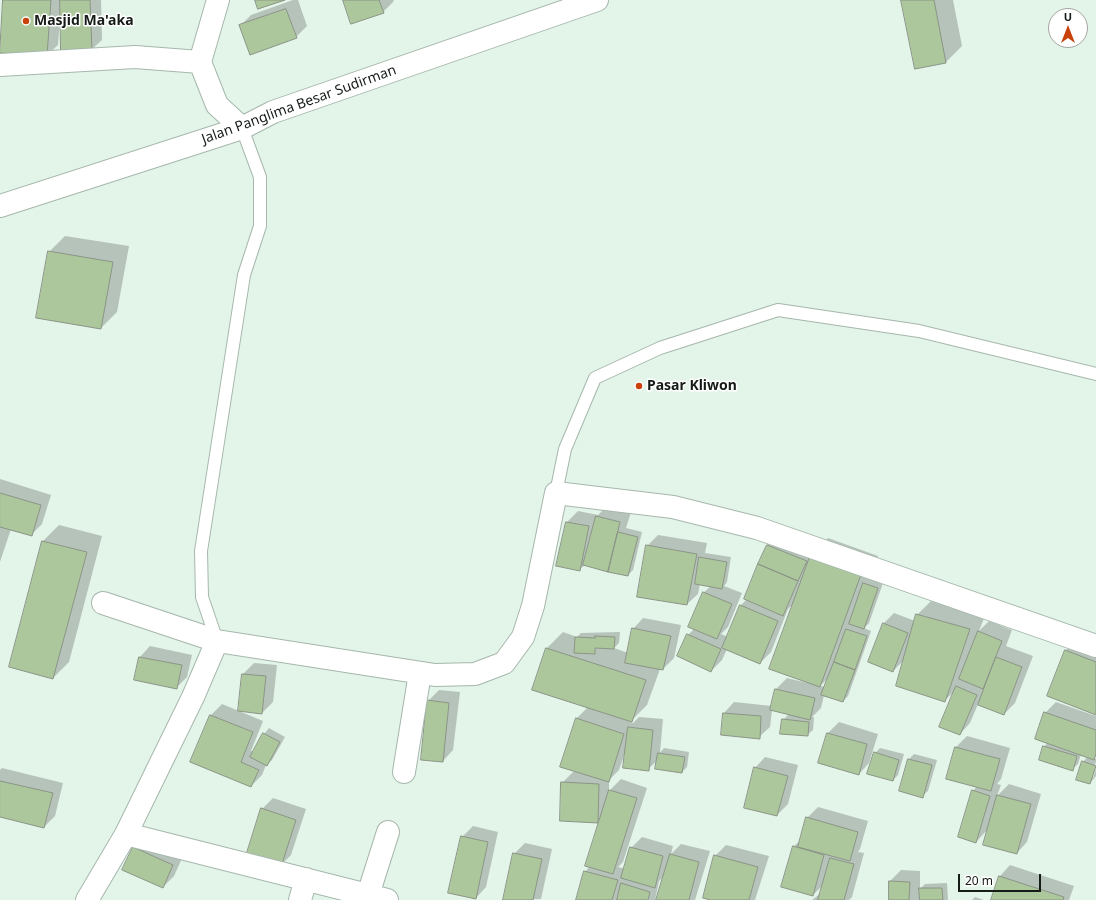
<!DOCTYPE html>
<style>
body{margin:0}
#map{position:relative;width:1096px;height:900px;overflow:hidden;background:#e3f4e9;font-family:"Noto Sans",sans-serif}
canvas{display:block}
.north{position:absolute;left:1048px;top:8px;width:40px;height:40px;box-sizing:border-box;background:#fff;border:1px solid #a1a4a2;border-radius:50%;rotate:0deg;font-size:11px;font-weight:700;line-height:16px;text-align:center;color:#151b17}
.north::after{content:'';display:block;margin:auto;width:14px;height:18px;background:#c94209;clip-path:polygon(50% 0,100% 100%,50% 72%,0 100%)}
.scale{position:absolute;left:958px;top:874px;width:83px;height:18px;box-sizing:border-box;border:2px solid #151b17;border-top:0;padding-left:5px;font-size:12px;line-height:14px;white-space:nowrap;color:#151b17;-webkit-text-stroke:3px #fff;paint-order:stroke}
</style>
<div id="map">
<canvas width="1096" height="900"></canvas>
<div class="north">U</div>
<div class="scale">20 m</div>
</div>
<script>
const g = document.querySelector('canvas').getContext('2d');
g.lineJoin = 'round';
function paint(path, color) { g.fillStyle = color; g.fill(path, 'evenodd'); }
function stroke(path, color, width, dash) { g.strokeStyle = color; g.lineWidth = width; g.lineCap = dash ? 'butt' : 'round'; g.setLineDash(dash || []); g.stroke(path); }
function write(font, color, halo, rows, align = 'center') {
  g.font = font + ' "Noto Sans",sans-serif'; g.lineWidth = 3; g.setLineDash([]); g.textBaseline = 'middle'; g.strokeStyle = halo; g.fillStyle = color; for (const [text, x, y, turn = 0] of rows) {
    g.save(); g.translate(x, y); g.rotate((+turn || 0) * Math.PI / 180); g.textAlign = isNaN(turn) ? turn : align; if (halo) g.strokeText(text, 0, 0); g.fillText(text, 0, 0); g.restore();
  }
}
const shadow = new Path2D(`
 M4,0H101L102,40L91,50L60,18L58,45L47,55Z
 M293,0H298L307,26L296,37L240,26L251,15Z
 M344,0H393L394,1L383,12Z
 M902,0H953L962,46L946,62Z
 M65,236L129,246L117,312L101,328L49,252Z
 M0,479L51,495L42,524L31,535L11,529L0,562Z
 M607,506L631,512L626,528L642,532L633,570L628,575L585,565L579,570L567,522L578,511L598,515Z
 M59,525L102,536L69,662L53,678L11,666L43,541Z
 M778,534L816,550L828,538L878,556L870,578L883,583L869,623L864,628L871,631L848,696L843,701L824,695L821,708L812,717H814L813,730L807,735L783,720L789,714L772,710L770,727L759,737L724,713L734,702L772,706L776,689L787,678L812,684L794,603L788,609L771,652L760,663L727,649L722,660L711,671L688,635L695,628L703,593L711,586L700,584L698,594L687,604L638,596L647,546L658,535L707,543L705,553L731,557L727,582L724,586L742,593L728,627L721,634L728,637L741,605L747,599L767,545ZM829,677L825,687L820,686Z
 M933,599L986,613L979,631L989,621L1012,630L1006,646L1033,656L1015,703L1004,714L978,704L970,723L960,734L956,690L944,701L905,659L893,671L883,624L894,613L915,621L917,615Z
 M643,618L681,625L674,658L663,669H660L647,705L630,722L633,723L639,717L663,719L660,753L664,748L689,752L687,767L682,772L658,760L648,769L625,753L619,770L609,780V791L621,779L647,788L623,862L618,867L625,869L631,848L642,837L673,846L671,854L681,844L710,851L695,900H657L664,876L659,881L655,900H577L585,872L590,866L601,818L598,822L562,783L573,772H577L576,719L588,707L533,689L547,648L563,632L577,637L581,633L620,632L619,643L614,648L628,653L633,629Z
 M1077,640L1096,647V714L1066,650Z
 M150,646L192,655L187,677L176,688L140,657Z
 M254,663L277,665L273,702L262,713L239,710L243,674Z
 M439,690L460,692L453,750L443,761L428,701Z
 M1056,702L1096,716V756L1094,758L1096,759V762L1091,778H1093L1096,769V776L1090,783L1083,762L1088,756L1081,754L1078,764L1072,769L1044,747L1048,742L1045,713Z
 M222,704L263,721L251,751L254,752L264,734L269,728L285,737L272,760L266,765L262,775L251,786L211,715Z
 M839,722L878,734L869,763L859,774L819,762L828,733Z
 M967,736L1010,748L1001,779L997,784L1001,785L997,796L1009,784L1041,794L1027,842L1017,853L988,829L976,842L973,791L977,786L956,747Z
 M880,748L904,754L898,775L893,780L875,753Z
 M914,754L937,760L928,791L922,796L900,790L909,759Z
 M765,757L798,765L788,804L777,815L755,768Z
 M2,768L63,783L55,816L44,827L0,816V770Z
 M273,798L306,809L291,855L280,866L262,809Z
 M818,807L868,821L860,849L858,852L864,853L852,897L849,900H812L821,893L824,884L813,895L793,847L801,840L807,818Z
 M473,826L498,832L486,887L476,898L462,837Z
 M144,837L184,854L174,876L163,887L134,847Z
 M525,843L552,849L541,899L504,900L514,854Z
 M726,845L769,856L755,900H713L715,856Z
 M1010,865L1074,886L1069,900H992L1000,876Z
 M901,870L920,871V889L925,884L947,883L948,900H890V881Z
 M975,897L984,900H972Z`);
const building = new Path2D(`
 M3,0H51L47,56L0,53Z
 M60,0H90L92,51L61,52Z
 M255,0H285L258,9Z
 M343,0H379L384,13L351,24Z
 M901,0H934L946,63L915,69Z
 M286,9L297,38L250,55L239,25Z
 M48,251L113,262L101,329L36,318Z
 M0,493L41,505L32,536L0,527Z
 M596,516L620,522L608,572L583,565Z
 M566,522L589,526L580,571L556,566Z
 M618,532L638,537L628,576L608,572Z
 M42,541L87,552L53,679L9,667Z
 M646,545L697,554L687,605L637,597Z
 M767,545L807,561L798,581L758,564Z
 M811,554L862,572L820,687L769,669Z
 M699,557L727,562L722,589L695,584Z
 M758,564L798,581L783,616L744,599Z
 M863,583L878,588L864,629L849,624Z
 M703,592L732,604L717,639L688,627Z
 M740,605L778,621L760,664L722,648Z
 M916,614L970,629L945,702L896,686Z
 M883,623L908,633L893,672L868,662Z
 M632,628L671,636L663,670L625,663Z
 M846,629L867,636L855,670L834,662Z
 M978,631L1002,641L983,689L959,679Z
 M687,634L721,649L711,672L677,656Z
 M595,636L615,637L614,649L595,648V654L574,653L575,637L595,638Z
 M546,648L646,680L632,722L532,690Z
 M1065,650L1096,662V715L1047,696Z
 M139,657L182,665L177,689L134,680Z
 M996,657L1022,667L1004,715L978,705Z
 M834,662L855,670L843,702L821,695Z
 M242,674L266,676L262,714L238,711Z
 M956,686L977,695L960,735L939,727Z
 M775,689L815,698L810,720L770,710Z
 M427,700L449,703L443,762L421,760Z
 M1044,712L1096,730V754L1094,760L1035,739Z
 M723,713L761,716L760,739L721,735Z
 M210,715L253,732L241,762L259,770L251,787L190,762Z
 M576,718L624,734L609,782L560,767Z
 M782,719L809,722L808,736L780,734Z
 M628,727L653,730L649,771L623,768Z
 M263,733L280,742L267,766L250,757Z
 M827,733L867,744L859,775L818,763Z
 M1043,746L1077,756L1073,771L1039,760Z
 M955,747L1000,759L991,791L946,779Z
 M874,752L899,760L893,781L867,774Z
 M658,753L685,757L682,773L655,769Z
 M908,759L932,765L923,798L899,791Z
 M1082,761L1096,766L1090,784L1076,780Z
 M754,767L788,776L777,816L744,808Z
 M0,781L53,793L44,828L0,817Z
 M561,782L599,784L598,823L560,821Z
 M609,790L637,798L613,874L585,866Z
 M972,790L990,796L976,843L958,837Z
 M997,795L1031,804L1017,854L983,845Z
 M261,808L296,820L281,867L246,856Z
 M806,817L858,832L850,861L798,847Z
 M461,836L488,842L476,899L448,893Z
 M793,846L824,855L813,896L781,887Z
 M133,847L173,865L163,888L122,870Z
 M630,847L663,856L655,888L621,878Z
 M513,853L542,859L533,900H503Z
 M670,854L699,862L689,900H656Z
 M714,855L758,867L749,900H710L703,898Z
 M830,858L854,864L844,900H818Z
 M584,871L618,880L612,900H576Z
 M999,876L1064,897L1063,900H991Z
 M889,881L910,882L909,900H889Z
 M621,883L650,892L648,900H617Z
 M919,888H942L943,900H920Z`);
const lane = new Path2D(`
 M556,493L565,449L595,378L660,348L778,310L919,331L1096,374
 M217,641L202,597L201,551L244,275L260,226V177L242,128`);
const street = new Path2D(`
 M218,0L200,62L217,105L242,128
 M0,65L135,57L200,62
 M217,641L435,675L475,674L504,663L523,637L533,606L556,493L673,507L757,528L1096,646
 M404,772L420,673
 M126,834L387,900
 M368,895L388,832
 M87,900L126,834L193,697L217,641L103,603
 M300,900L306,879`);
const secondary = new Path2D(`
 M0,206L242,128L273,112L597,0`);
const markers = [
 [26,21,4,"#c94209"],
 [639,386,4,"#c94209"]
];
const poiNames = [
 ["Masjid Ma'aka",34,21],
 ["Pasar Kliwon",647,386]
];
const streetNames = [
 ["Jalan Panglima Besar Sudirman",299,105,-20]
];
paint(shadow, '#0003');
paint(building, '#acc79b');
stroke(building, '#8b9486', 1);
stroke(lane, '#a6b7ac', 14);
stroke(street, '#a6b7ac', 24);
stroke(secondary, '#a6b7ac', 24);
stroke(lane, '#fff', 12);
stroke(street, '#fff', 22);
stroke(secondary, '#fff', 22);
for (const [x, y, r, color] of markers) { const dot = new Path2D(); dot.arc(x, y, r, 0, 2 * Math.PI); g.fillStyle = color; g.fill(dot); stroke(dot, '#fff', 1.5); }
write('bold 14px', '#151b17', '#fff', poiNames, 'left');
write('14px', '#151b17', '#fff', streetNames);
</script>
